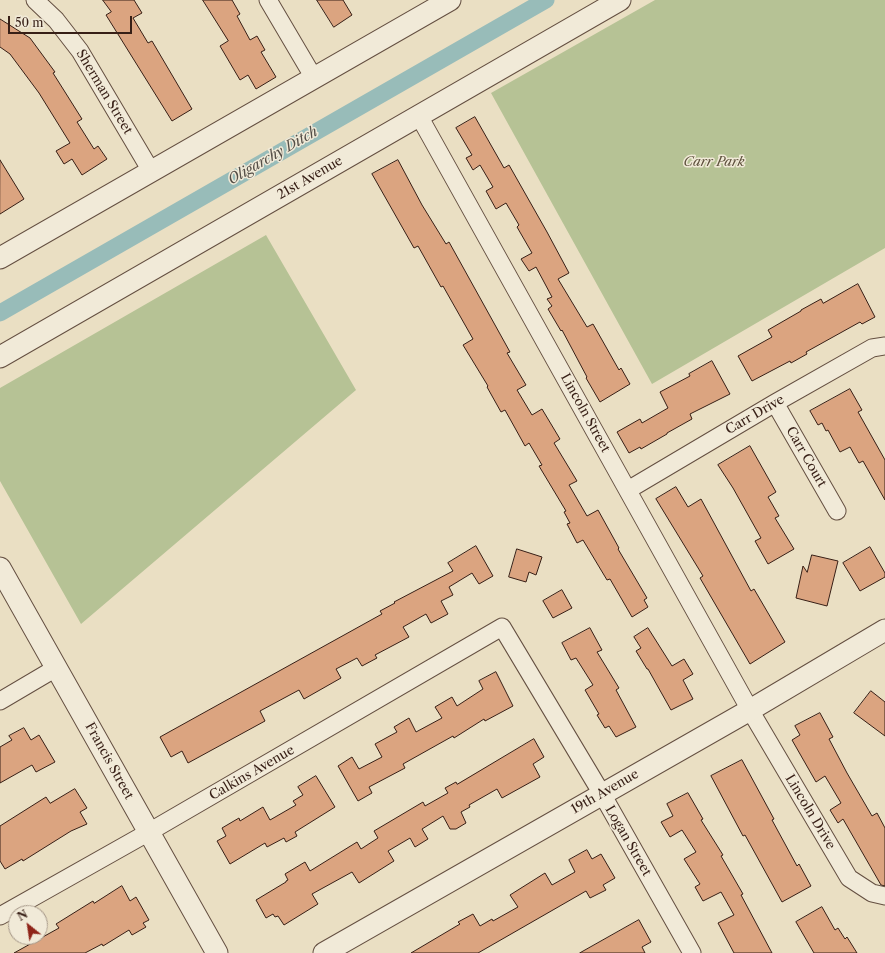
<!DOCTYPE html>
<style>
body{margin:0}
#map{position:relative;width:885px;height:953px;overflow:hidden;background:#eadfc3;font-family:"Libre Caslon Text",serif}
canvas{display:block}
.north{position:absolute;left:8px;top:905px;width:40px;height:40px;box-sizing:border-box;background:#f1ead8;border:1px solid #a7998a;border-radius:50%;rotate:330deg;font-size:11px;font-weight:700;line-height:16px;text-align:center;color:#371f16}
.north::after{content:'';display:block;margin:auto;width:14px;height:18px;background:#8f2418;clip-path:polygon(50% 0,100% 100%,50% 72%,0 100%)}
.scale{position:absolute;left:8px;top:16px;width:124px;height:18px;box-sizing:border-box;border:2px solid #371f16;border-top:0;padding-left:5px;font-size:12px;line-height:14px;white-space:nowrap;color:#371f16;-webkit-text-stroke:3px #f1ead8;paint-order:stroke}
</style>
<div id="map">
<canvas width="885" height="953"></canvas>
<div class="north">N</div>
<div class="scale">50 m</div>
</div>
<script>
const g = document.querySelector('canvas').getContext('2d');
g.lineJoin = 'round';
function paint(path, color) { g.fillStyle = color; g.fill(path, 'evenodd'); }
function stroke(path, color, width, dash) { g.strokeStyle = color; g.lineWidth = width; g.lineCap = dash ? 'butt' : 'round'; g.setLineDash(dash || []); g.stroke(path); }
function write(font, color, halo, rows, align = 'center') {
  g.font = font + ' "Libre Caslon Text",serif'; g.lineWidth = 3; g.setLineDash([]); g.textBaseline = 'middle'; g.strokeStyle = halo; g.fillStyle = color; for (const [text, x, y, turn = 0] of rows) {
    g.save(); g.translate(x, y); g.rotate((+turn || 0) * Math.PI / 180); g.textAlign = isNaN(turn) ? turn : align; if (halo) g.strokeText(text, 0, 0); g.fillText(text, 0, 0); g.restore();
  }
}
const green = new Path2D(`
 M655,0H885V248L652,384L491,93Z
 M266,235L356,390L81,624L0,481V388Z`);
const canal = new Path2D(`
 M0,313L546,0`);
const building = new Path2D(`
 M103,0H134L142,13L133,18L148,43L152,41L192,109L172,121L106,15L111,12Z
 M203,0H232L240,14L237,16L250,40L257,36L265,50L261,52L276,77L256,89L248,75L240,80L220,46L228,41Z
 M317,0H343L352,15L334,27Z
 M0,19L30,38L55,72L53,73L82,119L77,122L94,149L98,146L107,159L82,175L72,159L64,164L56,151L70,143L39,93L10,54L0,47Z
 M475,117L504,168L509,165L547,232L569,273L558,279L587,327L593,324L619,370L621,368L630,384L600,402L586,378L587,377L562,330L561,331L548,309L552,306L547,299L552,297L536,267L529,271L521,259L532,253L517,227L519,225L506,203L496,209L486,191L493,187L480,165L473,170L466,158L472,155L456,128Z
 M0,160L24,199L0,214Z
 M398,160L422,205L446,244L449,242L510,352L507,353L526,385L517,390L532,415L542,409L560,439L554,443L577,481L569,485L587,516L598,510L619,548L618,549L647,598L644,600L648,607L632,617L610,579L607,580L583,540L577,543L567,524L570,523L564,512L566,511L539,466L542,465L529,443L525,446L505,410L501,412L487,387L488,386L463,345L473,339L443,286L441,287L418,246L414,248L372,174Z
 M858,284L875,317L862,324L860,322L806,352L807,354L791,363L790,361L752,381L738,356L772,337L768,330L801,311V310L821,299L823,303Z
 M712,361L730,394L690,414L692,419L667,433V434L641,449L640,447L629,453L617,432L640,419L642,423L668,408L660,392L690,376L689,374Z
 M850,389L862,410L858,412L885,460V500L863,461L859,463L850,447L840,452L828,430L826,431L822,423L818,425L810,411Z
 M750,446L776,492L768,497L779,516L775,518L794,549L768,564L755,541L761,538L733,488L718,465Z
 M676,487L688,507L701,499L751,591L754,589L785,642L750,664L700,578L703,576L656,499Z
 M476,546L493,576L479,584L472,573L449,587L453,595L441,601L448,614L431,623L426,614L403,627L409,637L375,655L377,658L362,666L357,658L336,669L341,678L304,699L299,690L260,711L265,721L188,763L182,751L171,757L160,737L382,614L380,611L395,603L394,602L453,571L448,563Z
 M870,547L885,573V577L860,591L843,563Z
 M517,549L542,557L536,575L529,572L526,582L509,577Z
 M812,555L838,561L827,606L796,598L803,566L807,572Z
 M562,590L572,608L553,618L543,601Z
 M590,628L602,650L597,652L619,688L616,690L636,727L616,737L609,726L605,728L597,715L599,714L585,690L593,685L576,658L571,660L562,643Z
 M648,628L672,666L684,659L693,674L683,680L693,699L671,710L648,669H647L636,651L641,648L634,637Z
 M496,672L513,706L485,721L484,719L454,738L453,736L403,764L405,768L369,787L372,793L358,801L338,766L352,757L359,769L382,757L375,744L397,732L394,727L409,718L416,732L442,718L435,707L452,697L457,706L483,689L479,681Z
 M871,691L885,702V736L854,713Z
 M820,713L833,737L829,739L847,773L872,816L877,813L885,828V886L881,885L843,819L838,823L830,810L841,803L825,776L816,782L792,740L800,735L795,726Z
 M24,728L31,740L39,735L55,762L36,772L32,765L0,783V747L12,740L9,736Z
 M534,739L544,757L533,764L540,777L502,798L497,789L469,805L470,807L461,812L466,823L456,829H450L443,816L422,829L428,839L415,847L410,838L388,851L394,861L359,883L352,872L312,894L318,904L284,925L278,916L275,917L273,914L266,918L256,900L286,882V881L288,880L285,874L305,862L310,871L357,842L361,849L378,838L374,831L423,802L425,806L448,793L445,788L456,782L457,784Z
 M742,760L774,819L772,820L797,866L799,864L811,886L782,902L745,835L743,836L711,776Z
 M316,776L335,807L295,832L297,836L286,842L284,838L267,847L265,843L230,864L217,841L226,836L222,828L239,818L240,821L263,807L270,820L296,805L293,801L303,795L298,787Z
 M75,789L87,808L80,812L87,824L71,831L23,861L22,859L5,869L0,861V826L46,797L50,803Z
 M688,793L703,819L701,820L723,855L721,856L743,894L741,895L772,953H734L718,923L734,915L721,892L703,901L695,887L700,884L684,859L696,852L682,830L670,837L661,822L673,816L667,804Z
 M587,850L592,859L601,854L615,878L603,885L606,890L590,898L586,891L478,953H411L460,924L458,922L473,914L480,926L492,919L493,921L518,907L510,895L545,873L552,885L575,872L569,860Z
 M122,886L130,901L136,897L149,920L143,923L146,927L132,935L129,930L103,946L102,944L85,953H14L59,928L56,924L93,901L94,903Z
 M822,907L835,930L838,928L845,939L847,937L857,953H814L796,922Z
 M639,920L651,942L642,947L645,953H580Z`);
const minor = new Path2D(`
 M35,0L56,20L80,51L151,171
 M268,0L314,78
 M419,116L750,710L849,878L872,893L885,896
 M775,403L837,511
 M628,490L775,403L872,348L885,346
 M0,701L56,668
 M0,916L149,832L502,627L602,794L692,953`);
const tertiary = new Path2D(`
 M0,258L450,0
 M0,357L620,0
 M0,568L217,953
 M324,953L750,710L885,630`);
const streetNames = [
 ["Sherman Street",104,92,59],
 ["21st Avenue",310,178,-30],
 ["Lincoln Street",585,413,61],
 ["Carr Drive",755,415,-30],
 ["Carr Court",806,457,60],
 ["Francis Street",109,761,61],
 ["Calkins Avenue",252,773,-30],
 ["19th Avenue",605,792,-30],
 ["Lincoln Drive",810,812,59],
 ["Logan Street",628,841,60]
];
const parkNames = [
 ["Carr Park",714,162]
];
const waterNames = [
 ["Oligarchy Ditch",273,156,-30]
];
paint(green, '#b6c295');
stroke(canal, '#98bcb9', 17);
paint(building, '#dba480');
stroke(building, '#371f16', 1);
stroke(minor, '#644f41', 19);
stroke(tertiary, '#644f41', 23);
stroke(minor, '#f1ead8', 17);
stroke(tertiary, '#f1ead8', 21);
write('13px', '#371f16', '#f1ead8', streetNames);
write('italic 13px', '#5d503c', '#f1ead8', parkNames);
write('italic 14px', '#544e47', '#f1ead8', waterNames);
</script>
